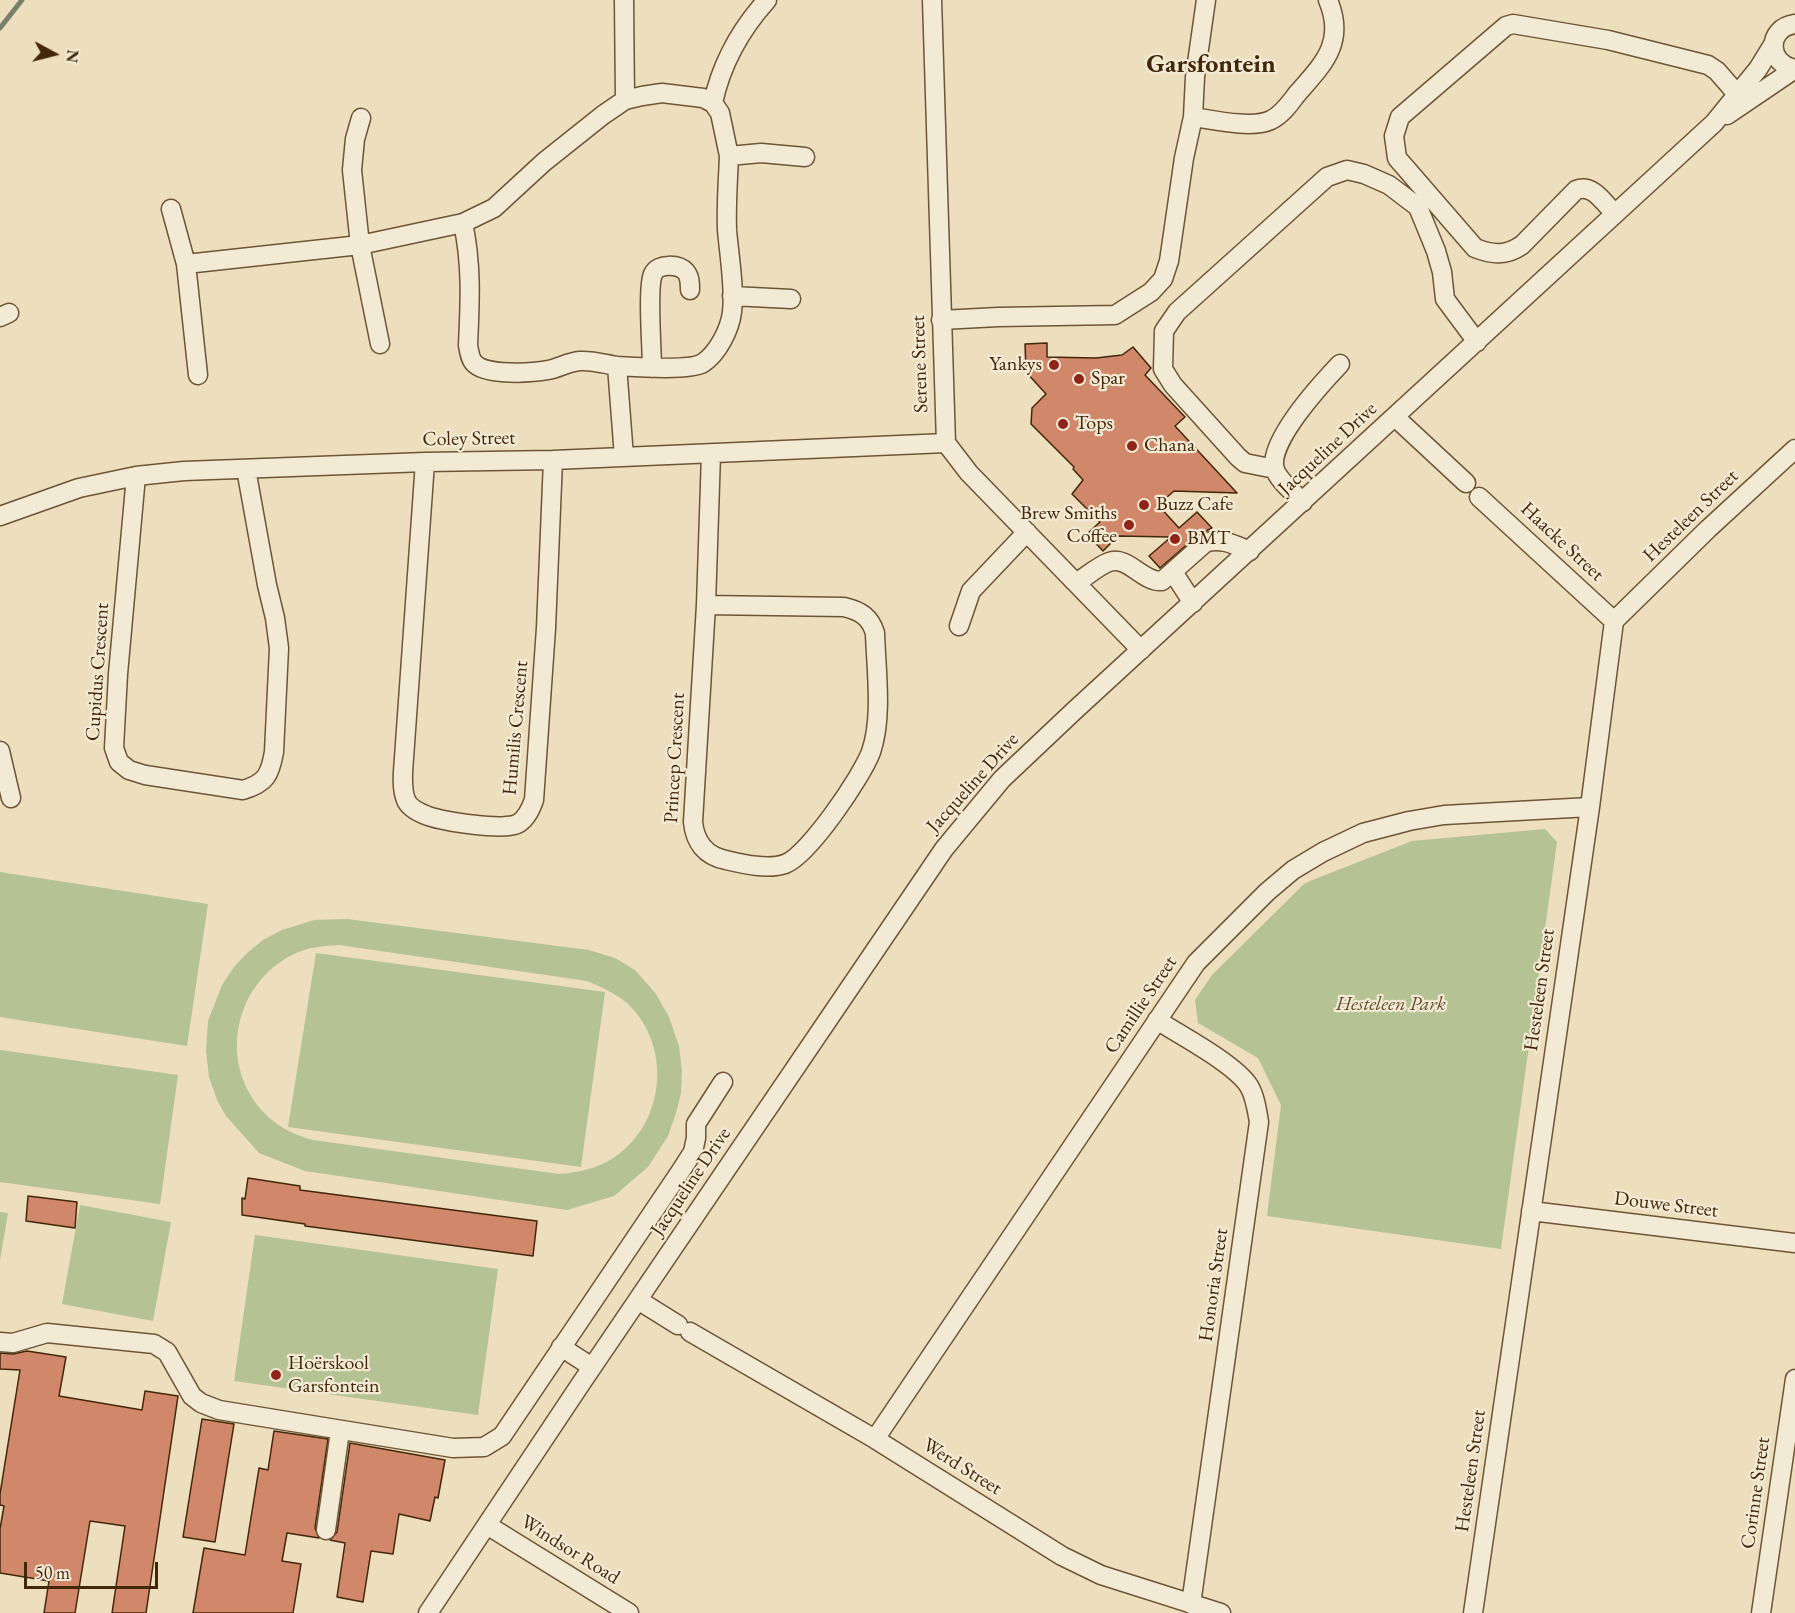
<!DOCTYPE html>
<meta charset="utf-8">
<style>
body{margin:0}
#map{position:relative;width:1795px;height:1613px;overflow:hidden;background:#eddebe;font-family:"EB Garamond",serif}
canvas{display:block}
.north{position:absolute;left:24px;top:24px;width:60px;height:60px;-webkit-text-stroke:4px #f3ead5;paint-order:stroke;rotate:97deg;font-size:16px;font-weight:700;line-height:24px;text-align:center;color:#422708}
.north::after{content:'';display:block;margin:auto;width:21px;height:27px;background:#422708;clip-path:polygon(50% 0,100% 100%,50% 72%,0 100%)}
.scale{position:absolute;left:24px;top:1562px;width:134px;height:27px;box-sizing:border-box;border:3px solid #422708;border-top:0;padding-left:8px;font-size:18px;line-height:21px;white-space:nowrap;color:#422708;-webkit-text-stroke:4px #f3ead5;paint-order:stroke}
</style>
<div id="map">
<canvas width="1795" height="1613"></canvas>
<div class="north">N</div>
<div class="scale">50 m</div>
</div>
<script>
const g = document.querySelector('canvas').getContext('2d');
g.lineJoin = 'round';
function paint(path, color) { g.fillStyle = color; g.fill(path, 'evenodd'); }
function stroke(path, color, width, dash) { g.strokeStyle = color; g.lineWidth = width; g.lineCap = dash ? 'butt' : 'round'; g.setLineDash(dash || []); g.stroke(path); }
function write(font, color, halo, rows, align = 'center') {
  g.font = font + ' "EB Garamond",serif'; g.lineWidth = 4.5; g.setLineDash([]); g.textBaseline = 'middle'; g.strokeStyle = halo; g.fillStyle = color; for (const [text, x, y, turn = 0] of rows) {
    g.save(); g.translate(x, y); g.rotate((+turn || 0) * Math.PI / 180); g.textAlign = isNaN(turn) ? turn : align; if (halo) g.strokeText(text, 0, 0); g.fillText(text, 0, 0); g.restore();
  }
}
const green = new Path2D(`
 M1545,829L1557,842L1501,1249L1267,1216L1281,1105L1258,1058L1198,1023L1195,1000L1212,975L1304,884L1310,881L1412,841Z
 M0,872L208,904L187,1046L0,1017Z
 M347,919L589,950L615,958L635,970L656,994L669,1017L679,1046L682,1070L681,1093L676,1113L668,1136L648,1167L614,1196L567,1210L305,1171L259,1153L226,1116L217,1100L209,1077L206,1051L208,1021L222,985L234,967L247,953L263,940L282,930L314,920ZM339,945L587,981C601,987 615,993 627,1003C671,1044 666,1118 619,1154C601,1168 581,1172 559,1174L313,1140C298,1136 284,1130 272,1120C216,1073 230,985 294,954C308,947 324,946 339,945Z
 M316,953L605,992L581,1167L288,1127Z
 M0,1050L178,1075L160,1204L0,1182Z
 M80,1205L171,1222L153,1321L62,1304Z
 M0,1212L8,1213L0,1260Z
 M255,1235L498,1269L478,1415L234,1381Z`);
const stream = new Path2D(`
 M0,28L22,0`);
const building = new Path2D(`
 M1047,343V357L1096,358L1122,355L1133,347L1151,368L1145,375L1185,417L1175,426L1237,493L1174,491L1158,505L1179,528L1197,512L1212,528L1198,535L1160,568L1149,556L1171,537L1118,536L1103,551L1087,534L1100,522L1072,494L1083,480L1073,469L1074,467L1031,424L1032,408L1046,394L1026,372L1025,344Z
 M248,1178L300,1186V1190L537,1221L533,1256L305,1226V1224L242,1215V1198L245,1199Z
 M28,1196L77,1202L75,1228L26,1221Z
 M27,1351L66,1357L59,1396L142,1410L145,1391L178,1396L146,1613H112L125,1526L90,1521L75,1613H44L49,1581L0,1573V1529L4,1506L0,1505V1494L20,1370L0,1369V1353L13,1354Z
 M202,1419L234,1424L215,1542L183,1537Z
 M274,1431L328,1439L315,1528L319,1538L287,1533L282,1561L301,1564L293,1613H193L204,1548L245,1555L259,1468L268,1470Z
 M350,1443L445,1460L438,1498L435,1497L430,1521L399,1514L393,1554L371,1551L363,1602L337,1597L345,1543L330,1540L337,1532Z`);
const minor = new Path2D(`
 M624,0L625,100
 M932,0L946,443L969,473L1141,650
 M1795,24C1766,28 1767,64 1795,69
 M713,103C721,65 741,29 767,0
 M1727,115L1795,69
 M1193,117L1195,77L1206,0
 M361,118L355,139L352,170L360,245L380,344
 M171,209L186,264L198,375
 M1615,214C1604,203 1593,183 1576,190L1522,245C1506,256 1493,255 1475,248L1397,158L1394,136L1400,117L1506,26L1513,24L1608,40L1708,65L1717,71L1737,94
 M463,223C472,265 470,302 468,345C469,351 470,359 474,363C485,376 532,373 548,370C559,368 568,362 580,361C592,360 605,364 617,366
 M186,264L360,245L463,223L494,208L544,162L603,115L625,100L642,96L662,93L703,98L713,103L720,113L729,156
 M732,296L791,299
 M0,317L9,313
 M941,320L998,317L1115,315L1151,292L1163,279L1169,261L1184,158L1193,117C1213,120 1253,129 1271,120C1282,115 1290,103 1297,94C1323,64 1346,43 1328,0
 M652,368C652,349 647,288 653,274C658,263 679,264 686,272C690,277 690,284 690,290
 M1395,417L1466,483
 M624,457L617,366C635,367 690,371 703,363C718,353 730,329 732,312C735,288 729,254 727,230C726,205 728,181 729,156L761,153L805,157
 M425,462L404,758C403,771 401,788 406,800C409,808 420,813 428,816C443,821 506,832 519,823C527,818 531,808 534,800L546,628L553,460
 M1275,469L1245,463L1238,457L1173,385L1163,369L1164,331L1177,312L1327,177L1347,170L1364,174L1389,185L1418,207L1436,251L1442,272L1445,299L1477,342
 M136,476L118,674L114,748L119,762L129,770L145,775L243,790C266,783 270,775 274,752L279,648L275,618L267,585L246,469
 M1479,497L1614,621
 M1303,502C1294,493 1280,482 1275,470C1266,443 1322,383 1340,364
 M0,516L79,488L136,476L184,471L425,462L553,460L946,443
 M1173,572L1193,603
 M1076,583C1086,577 1098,566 1109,562C1128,555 1143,583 1162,581L1205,543C1220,537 1235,545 1250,551
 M706,605L693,822C695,842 705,856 726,860C743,864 768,870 785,864C809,855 862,776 871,752C883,717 876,669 875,633C870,617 861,611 844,607L706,605L711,454
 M959,626L971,591L1027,532
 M0,751L11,798
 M1157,1020C1181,1036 1234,1063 1249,1086C1255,1096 1257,1110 1259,1122L1191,1604
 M1531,1211L1795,1243
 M638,1300L678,1325
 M690,1332L875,1439L1062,1556L1101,1575L1221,1613
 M0,1342L13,1343L47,1333L154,1344L167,1352L192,1396L201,1403L219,1410L453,1448L484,1447L502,1436L680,1172L693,1152L696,1138V1124L723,1082
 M561,1347L592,1367
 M875,1439L1196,963L1267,892L1293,870L1323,852L1363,833L1409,821L1444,815L1590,807
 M487,1525L629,1613
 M326,1530L340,1431
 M428,1613L582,1382L944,849L1002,779L1074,711L1714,123L1758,69L1774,43
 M1473,1613L1590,807L1614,621L1708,529L1795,449
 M1761,1613L1795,1379`);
const markers = [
 [1054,365,6,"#8f2418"],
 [1079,379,6,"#8f2418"],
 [1063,424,6,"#8f2418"],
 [1132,446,6,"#8f2418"],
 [1144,505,6,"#8f2418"],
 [1129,525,6,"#8f2418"],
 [1175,539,6,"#8f2418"],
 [276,1375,6,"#8f2418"]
];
const streetNames = [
 ["Serene Street",920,364,-92],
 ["Coley Street",469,439,-1],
 ["Jacqueline Drive",1328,449,-43],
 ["Hesteleen Street",1691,516,-44],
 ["Haacke Street",1562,542,43],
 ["Cupidus Crescent",98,672,-86],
 ["Humilis Crescent",516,728,-85],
 ["Princep Crescent",675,758,-87],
 ["Jacqueline Drive",973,783,-48],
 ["Hesteleen Street",1540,990,-82],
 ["Camillie Street",1141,1005,-56],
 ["Jacqueline Drive",691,1182,-56],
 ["Douwe Street",1666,1205,7],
 ["Honoria Street",1214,1285,-82],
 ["Werd Street",962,1467,32],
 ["Hesteleen Street",1471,1471,-82],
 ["Corinne Street",1756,1493,-82],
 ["Windsor Road",570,1550,32]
];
const poiNames = [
 ["Yankys",1042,365,"right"],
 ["Spar",1091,379],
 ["Tops",1075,424],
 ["Chana",1144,446],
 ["Buzz Cafe",1156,505],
 ["Brew Smiths",1117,514,"right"],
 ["Coffee",1117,537,"right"],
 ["BMT",1187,539],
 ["Hoërskool",288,1364],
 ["Garsfontein",288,1387]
];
const parkNames = [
 ["Hesteleen Park",1391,1005]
];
const districtNames = [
 ["Garsfontein",1211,65]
];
paint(green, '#b4c294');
stroke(stream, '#77816a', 5);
paint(building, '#d0876a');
stroke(building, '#422708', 1.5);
stroke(minor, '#6d5536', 21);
stroke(minor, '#f3ead5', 18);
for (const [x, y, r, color] of markers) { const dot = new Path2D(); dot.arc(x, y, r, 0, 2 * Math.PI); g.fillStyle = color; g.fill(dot); stroke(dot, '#f3ead5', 2); }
write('20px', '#422708', '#f3ead5', streetNames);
write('20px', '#422708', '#f3ead5', poiNames, 'left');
write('italic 20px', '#5e4e2b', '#f3ead5', parkNames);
write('bold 26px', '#422708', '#f3ead5', districtNames);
</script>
